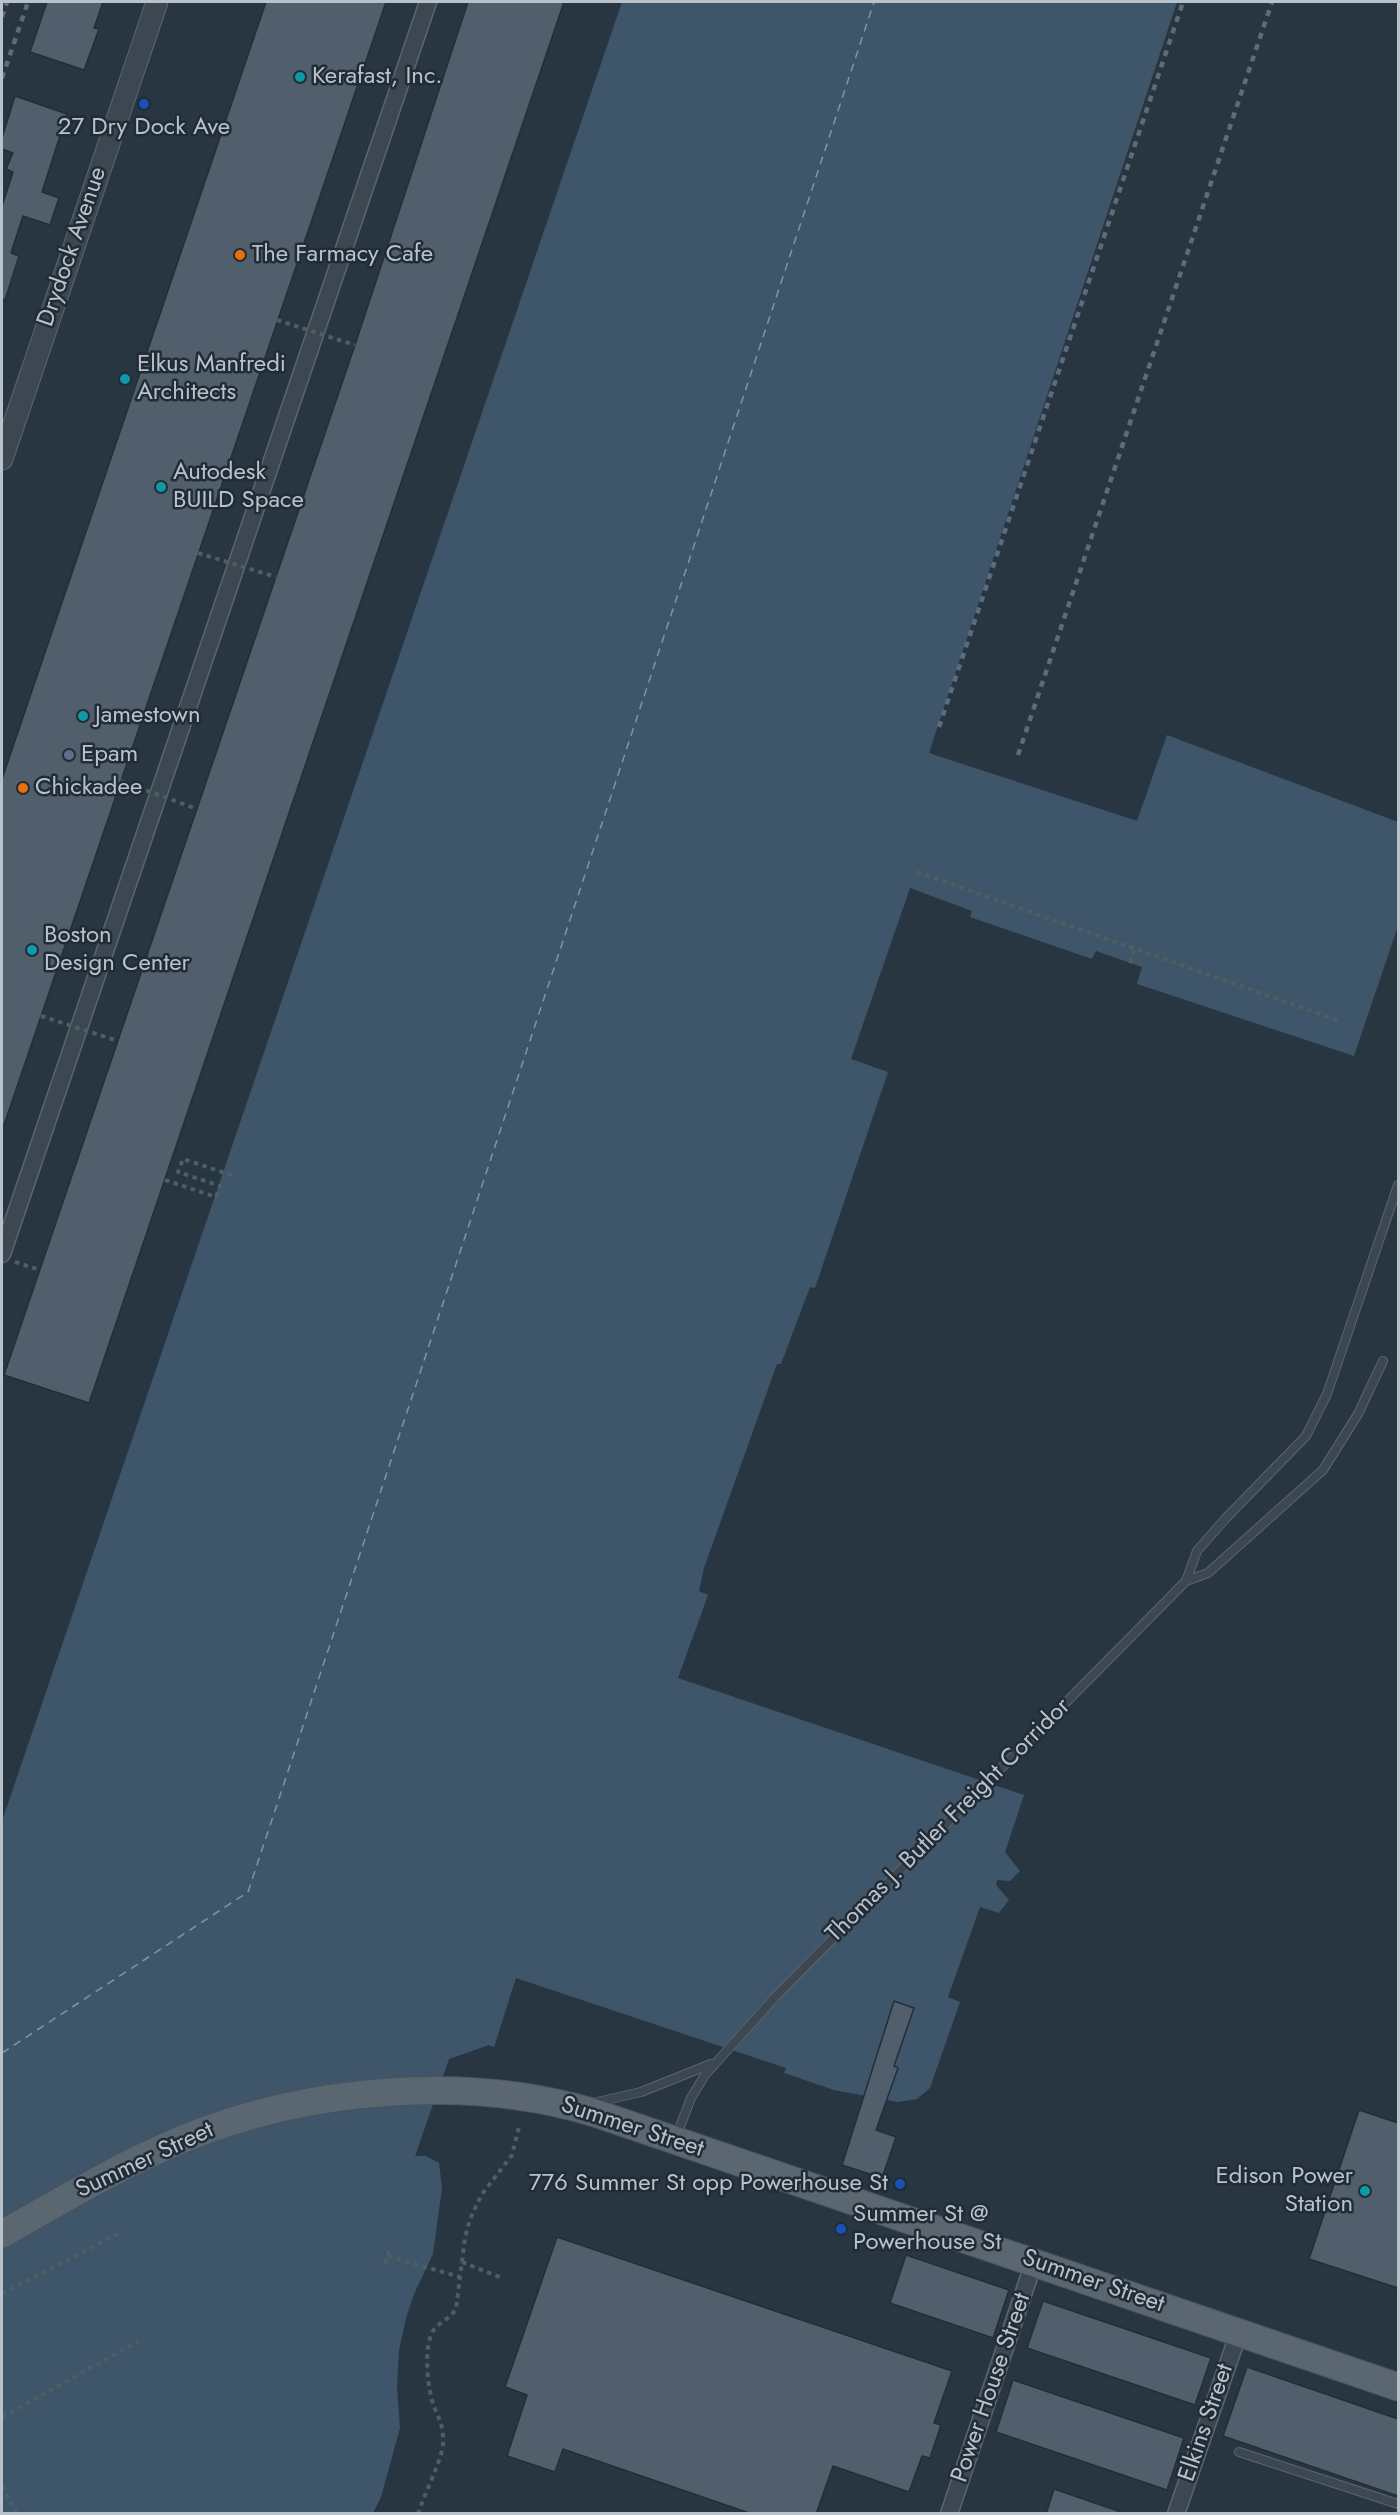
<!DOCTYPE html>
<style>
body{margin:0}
#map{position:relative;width:1400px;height:2515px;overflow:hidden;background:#283642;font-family:Jost,sans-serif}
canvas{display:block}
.frame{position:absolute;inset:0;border:3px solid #b9c2cb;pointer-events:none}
</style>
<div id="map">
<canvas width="1400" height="2515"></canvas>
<div class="frame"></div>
</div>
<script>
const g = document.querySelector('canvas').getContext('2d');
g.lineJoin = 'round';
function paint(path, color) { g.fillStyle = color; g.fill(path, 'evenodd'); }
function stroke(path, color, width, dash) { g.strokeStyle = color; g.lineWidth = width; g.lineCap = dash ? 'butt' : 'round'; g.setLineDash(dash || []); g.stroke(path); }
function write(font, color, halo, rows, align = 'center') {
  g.font = font + ' Jost,sans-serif'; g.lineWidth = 5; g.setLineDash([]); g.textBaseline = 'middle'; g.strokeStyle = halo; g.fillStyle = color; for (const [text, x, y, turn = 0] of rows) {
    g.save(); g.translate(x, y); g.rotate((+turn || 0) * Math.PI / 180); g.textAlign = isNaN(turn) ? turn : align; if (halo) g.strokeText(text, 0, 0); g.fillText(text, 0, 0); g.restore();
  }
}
const water = new Path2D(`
 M622,2H1177L929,753L1137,821L1167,735L1398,822V926L1354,1056L1137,984L1142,967L1096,951L1092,959L970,917L972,911L910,888L851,1059L888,1072L815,1288L810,1287L781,1364H777L704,1568L699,1591L708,1595L678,1678L1024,1795L1005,1852L1020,1871L1010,1881L997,1880L996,1885L1009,1900L999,1913L980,1907L948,1997L960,2002L930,2088L917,2099L898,2102L834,2090L784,2073L786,2068L516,1978L494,2047L489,2045L449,2059L415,2156H426L439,2163L442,2188L433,2254L414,2294L406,2318L399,2350L397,2387L400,2428L381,2497L373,2513L2,2514V1821Z`);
const ferry = new Path2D(`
 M2,2053L248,1892L874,2`);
const building = new Path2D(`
 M47,2H103L94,28L99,29L84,70L30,52Z
 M266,2H386L4,1125L2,1124V779Z
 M468,2H564L89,1403L4,1375L355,345Z
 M15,96L67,114L42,192L59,198L50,225L23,216L11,253L19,256L5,300L2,299V206L13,172L6,169L13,153L2,149V138Z
 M894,2001L914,2008L894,2066L898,2068L876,2130L896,2137L882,2178L842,2165Z
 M1359,2110L1398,2123V2288L1309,2259Z
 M557,2237L952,2371L934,2423L941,2425L930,2458L922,2456L909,2492L833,2466L816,2514H752L563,2449L555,2472L507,2456L527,2395L505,2387Z
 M906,2255L1009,2290L993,2338L890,2303Z
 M1043,2301L1211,2358L1195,2405L1027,2348Z
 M1247,2367L1398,2419V2496L1223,2436Z
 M1013,2380L1184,2438L1167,2490L996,2432Z
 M1054,2489L1118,2511V2514H1046Z`);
const path = new Path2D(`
 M917,872L1340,1021
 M1130,963L1135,948
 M165,1180L216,1197L220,1186L178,1172L183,1159L237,1177
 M15,1262L40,1270
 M388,2256L460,2277
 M462,2262L502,2278
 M385,2264L390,2249
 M2,2294L117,2234
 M2,2417L139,2341
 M2,2486L17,2514
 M418,2514C423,2497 443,2457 443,2444C444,2422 437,2417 432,2400C427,2383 424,2346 433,2331C439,2322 450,2319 456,2309L465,2238L470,2219L482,2194L512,2155L519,2127`);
const service = new Path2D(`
 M1186,1581L1208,1573L1323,1470L1358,1414L1383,1361
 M593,2103L641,2092L711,2064
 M676,2137L691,2098L705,2075L777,1995L1186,1581L1197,1551L1226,1518L1306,1436L1327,1394L1398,1185
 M1239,2452L1398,2504`);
const minor = new Path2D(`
 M2,1254L428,2
 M949,2514L1034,2262
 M1176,2514L1239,2332`);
const tertiary = new Path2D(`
 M2,459L157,2`);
const primary = new Path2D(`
 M2,2234C61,2201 120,2165 183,2139C307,2088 466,2074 595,2113L1398,2387`);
const rail = new Path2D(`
 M2,17L7,2
 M2,78L28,2
 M939,727L1183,2
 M1018,755L1272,2`);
const pathBridge = new Path2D(`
 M277,320L355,345
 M198,553L276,577
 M121,781L197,809
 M41,1016L118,1041`);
const markers = [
 [300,77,6,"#0f9aa8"],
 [144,104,6,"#1a4fb4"],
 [240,255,6,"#e8710a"],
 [125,379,6,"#0f9aa8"],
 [161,487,6,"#0f9aa8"],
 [83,716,6,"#0f9aa8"],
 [69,755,6,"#5c6f8a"],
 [23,788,6,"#e8710a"],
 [32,950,6,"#0f9aa8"],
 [900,2184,6,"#1a4fb4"],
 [1365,2191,6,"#0f9aa8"],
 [841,2229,6,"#1a4fb4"]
];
const poiNames = [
 ["Kerafast, Inc.",312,77],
 ["27 Dry Dock Ave",144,128,"center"],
 ["The Farmacy Cafe",252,255],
 ["Elkus Manfredi",137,365],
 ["Architects",137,393],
 ["Autodesk",173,473],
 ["BUILD Space",173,501],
 ["Jamestown",95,716],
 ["Epam",81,755],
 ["Chickadee",35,788],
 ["Boston",44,936],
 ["Design Center",44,964],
 ["Edison Power",1353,2177,"right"],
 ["Station",1353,2205,"right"],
 ["776 Summer St opp Powerhouse St",888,2184,"right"],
 ["Summer St @",853,2215],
 ["Powerhouse St",853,2243]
];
const streetNames = [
 ["Drydock Avenue",73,247,-71],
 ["Thomas J. Butler Freight Corridor",949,1821,-45],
 ["Summer Street",632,2128,18],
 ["Summer Street",145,2161,-25],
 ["Summer Street",1093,2282,19],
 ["Power House Street",992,2388,-71],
 ["Elkins Street",1207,2423,-71]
];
paint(water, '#3f556a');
stroke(ferry, '#7b96ad', 1.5, [8, 6]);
paint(building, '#515f6c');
stroke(building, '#232e39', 1.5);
stroke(service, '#5a656f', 10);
stroke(minor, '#5a656f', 19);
stroke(tertiary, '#5a656f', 23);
stroke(primary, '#49535e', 29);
stroke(path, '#4a6061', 4, [4.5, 4.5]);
stroke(service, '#3c4751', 8);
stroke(minor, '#3c4751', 16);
stroke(tertiary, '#3c4751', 21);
stroke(primary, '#5a6771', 27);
stroke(rail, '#5e6c78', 4.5, [6, 6]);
stroke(pathBridge, '#4a6061', 4, [4.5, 4.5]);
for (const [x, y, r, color] of markers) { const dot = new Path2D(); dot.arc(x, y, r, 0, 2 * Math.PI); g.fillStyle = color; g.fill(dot); stroke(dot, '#212c37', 2); }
write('24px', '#b9c2cb', '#212c37', poiNames, 'left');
write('24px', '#b9c2cb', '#212c37', streetNames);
</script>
